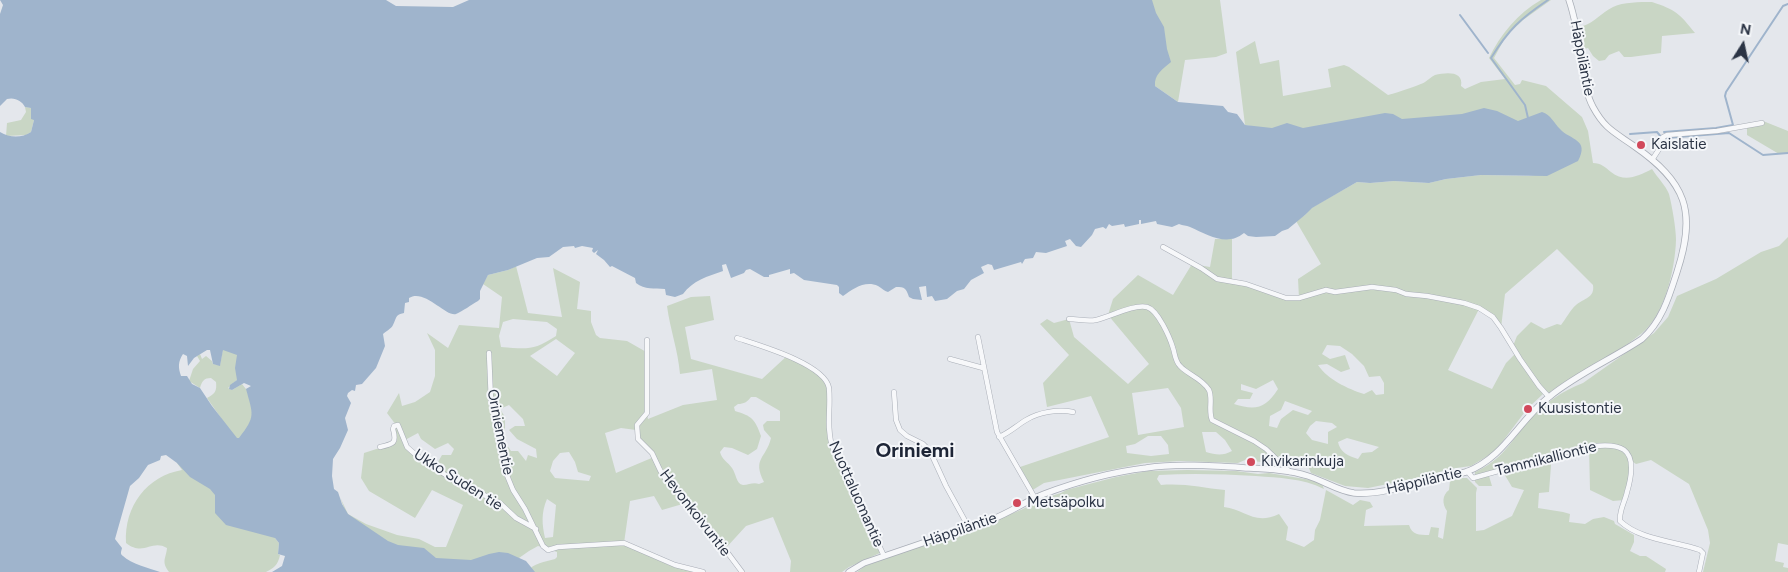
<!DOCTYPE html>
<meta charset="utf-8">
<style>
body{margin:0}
#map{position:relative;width:1788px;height:572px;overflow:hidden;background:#e4e7ec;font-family:Figtree,sans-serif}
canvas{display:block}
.north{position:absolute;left:1718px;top:20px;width:50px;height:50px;-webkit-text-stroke:4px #f4f6f9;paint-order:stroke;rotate:10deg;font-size:14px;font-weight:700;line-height:20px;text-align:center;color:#2b3445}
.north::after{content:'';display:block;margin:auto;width:18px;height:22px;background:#2b3445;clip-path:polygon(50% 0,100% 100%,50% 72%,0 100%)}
</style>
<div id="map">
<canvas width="1788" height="572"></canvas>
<div class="north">N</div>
</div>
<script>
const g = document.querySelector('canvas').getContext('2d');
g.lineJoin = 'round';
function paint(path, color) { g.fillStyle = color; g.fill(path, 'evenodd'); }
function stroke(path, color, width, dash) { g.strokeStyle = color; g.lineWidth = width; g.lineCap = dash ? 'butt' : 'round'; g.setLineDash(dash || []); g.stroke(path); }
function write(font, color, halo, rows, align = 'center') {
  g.font = font + ' Figtree,sans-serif'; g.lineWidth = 4; g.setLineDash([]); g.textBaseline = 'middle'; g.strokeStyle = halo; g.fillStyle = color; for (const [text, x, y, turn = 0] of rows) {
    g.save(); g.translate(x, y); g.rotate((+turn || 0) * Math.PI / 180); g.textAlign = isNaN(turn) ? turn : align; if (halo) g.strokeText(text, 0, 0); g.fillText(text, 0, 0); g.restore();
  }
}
const green = new Path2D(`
 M1104,0H1220L1227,53L1216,57L1185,60L1178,102L1155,86L1154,81Z
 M1541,0H1551L1523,20L1506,36L1494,58L1515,85L1520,84L1522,80L1546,86L1582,117L1588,131L1593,163C1601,163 1605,167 1611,172C1625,183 1638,176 1652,169C1657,177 1666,186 1669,194C1672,206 1676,228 1676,240C1675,269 1665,315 1641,334C1613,357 1577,372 1547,394L1540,388L1543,394L1527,409L1500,445L1491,454L1471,466L1449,469L1427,476L1368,488L1345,486L1311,473L1308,466L1282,460L1276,456L1261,462L1245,460L1238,463L1181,461L1145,463L1044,483L1031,491L1017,468L1109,437L1091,396L1047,407L1043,383L1069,355L1040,324L1047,319L1054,323L1069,319L1074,337L1128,384L1149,364L1108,315L1113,299L1138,275L1173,295L1192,264L1210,267L1215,239H1232V282L1286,298H1299L1298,279L1321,264L1296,221L1305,215L1311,208L1357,182L1370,183L1394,181L1429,183L1446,179L1481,175L1535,176L1245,125L1236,52L1255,41L1260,64L1279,60L1283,96L1331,87L1328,69L1344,65L1349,67L1388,95C1393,94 1420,85 1425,82C1429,79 1431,77 1435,75C1447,72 1464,71 1461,86L1465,89L1481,82L1505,79L1489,58C1500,35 1518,13 1541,0ZM1557,249L1593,285C1595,298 1584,298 1576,305C1570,310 1566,319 1561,325L1557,324L1544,329L1531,322L1517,336L1513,346L1516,353L1506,363L1492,389L1448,370L1479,309L1493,317L1501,328L1505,294ZM1327,345L1340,346L1352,354L1364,366L1369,377L1380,376L1384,383V394L1376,395L1372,390L1364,394C1348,389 1327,379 1318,365L1327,364L1341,372L1350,369L1345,355L1330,359L1322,354ZM1273,380L1278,389C1266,408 1256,411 1234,404L1238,399H1250L1253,393L1241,390V384L1256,389ZM1168,388L1181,408L1184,427L1138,435L1132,393ZM1285,401L1312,411L1308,415L1293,410L1281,419L1277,428L1269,426L1270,416L1281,410ZM1316,421L1332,423L1337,427L1328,432V444L1312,440L1306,433L1310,426ZM1202,432H1216L1225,440L1232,451C1223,456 1216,455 1206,452ZM1148,436H1161L1168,445L1169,454L1151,456L1127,453L1126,446L1135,444ZM1347,438L1379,447L1372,452L1362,453L1358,459C1348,456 1340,452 1338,442Z
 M1652,2C1676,10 1679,13 1695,33L1662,36L1661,53L1631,57H1624L1619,51L1609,55L1605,60L1599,61L1593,56L1588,48L1584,49L1583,26C1594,23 1602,12 1613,7C1624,2 1639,2 1652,2Z
 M25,107L32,108L34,120L31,132L26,135L6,136L7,123L21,120L26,112Z
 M1763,121L1788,131V153L1779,154L1747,135V123Z
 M1788,237V545L1778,543L1775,561L1784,563L1783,567L1788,568V572H1703L1710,543L1708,530L1689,484L1651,460L1636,464L1630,460L1631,468L1624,500L1613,501L1590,490L1589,446L1552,452L1549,492L1539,493L1538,508L1563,512L1570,514L1569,522L1585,524L1593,519L1604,517L1614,521L1615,524L1634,535V542L1630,551L1640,556H1646L1666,569L1665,572H857L865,566L911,549L994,521L1023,509L1041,499L1061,493L1066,490L1116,477L1148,471L1187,470L1236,471L1258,474L1269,473L1311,480L1322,484L1324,489C1302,478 1279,478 1256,476C1223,474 1191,473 1159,475L1157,479L1161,485C1184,483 1203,488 1225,490L1224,507C1245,509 1254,526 1279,514L1288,527L1286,540L1304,547L1314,540L1315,530L1320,520L1326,490L1353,505L1360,500L1370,502L1373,507L1366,510L1364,526L1409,525C1412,535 1419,535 1429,535L1431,527L1439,528L1438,537L1443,539L1447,511C1442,504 1442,495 1449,490L1450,481L1461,478H1467L1477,488L1476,493V531L1484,530L1512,516L1524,490L1512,487L1503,472L1489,476L1492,486H1479L1475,482V472C1502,460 1510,443 1528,421C1543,404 1562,391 1583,383L1654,333L1668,317L1677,296L1716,279L1761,252L1779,246Z
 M516,266L528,313L562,317L553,268L580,282L577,309L591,311V322L596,335L600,338L627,341L648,353L647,413L648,419L683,405L717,400L712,369L680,374C678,350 670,329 667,306L691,297L710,296L714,320L685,327L691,359L762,379L788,355L822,377L828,387L829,437L882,552L849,567L842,572H790L791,561L773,517L746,526L725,549L686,503L662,510L654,496L630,501L624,543L669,565L694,572H527C533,563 545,562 555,559L557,557V552L538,546L529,551L499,572L392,549L347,516L340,497L348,514L366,524L397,535L419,539L435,547H446L463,505L432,490L415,518L369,491L361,478L364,453L392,444L396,425L387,413L399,393L402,406L415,402L430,392L435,376V350L427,333L448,348L459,325L499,328L502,297L483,284L488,275L508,270ZM513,319L547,322L557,329L556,336C533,351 527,349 501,347L499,336L503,322ZM556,339L575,353L557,376L530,356ZM751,397H756L780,411V421H767L763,425L764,430L771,438C766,459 752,458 764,482L759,484C753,482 749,485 743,485C736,484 736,473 732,468C728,462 722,460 720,452L724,447L732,448L748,455L757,449L761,436C755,419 752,416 735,411L734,407L738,404C744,404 747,402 751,397ZM509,405L523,419L525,426H515L509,430L517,439L536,449L537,458L528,455L526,461L518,451H511L505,442V417L500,409ZM621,428L636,430L640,441L654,457L616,473L605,433ZM418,433L421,439L435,449L448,443L454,449L451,455H442L438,462L446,474L407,447L405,440ZM569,452L575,462L578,472L591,476L589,481L555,478L550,471L553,461L560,453ZM547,499L556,505L553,537L545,538C542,524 541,513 547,499Z
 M238,346L237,380L228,388L232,390L242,384L246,389L251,387L275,538L279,543L278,554L280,555C278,565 274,568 266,572H169C161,561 166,559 167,548C151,539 144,557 126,543C124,506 147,476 182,470L177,463L221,418L207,398C215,394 217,391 216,382L211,378C204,378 202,381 200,388L189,381L193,369L200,361L197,356L200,354L202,359L206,356L212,361L213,364L220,365L223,349Z`);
const water = new Path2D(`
 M0,0H386L396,6L453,7L469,0H1152L1156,13L1164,27L1167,49L1171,62C1163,69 1154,74 1155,86L1178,102L1223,106L1228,112L1237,114L1245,125L1272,128L1287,123L1303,128L1385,113L1393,114L1402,119L1462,114L1484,108L1497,111L1518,121L1542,112C1551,115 1554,123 1560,129C1570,140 1590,139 1578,161L1547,176L1481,175L1446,179L1429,183L1394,181L1370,183L1357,182L1312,208L1305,215L1288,229L1282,231L1275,236L1256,237L1248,236L1244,233C1227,247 1208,235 1190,227C1186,225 1183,226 1179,224L1172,227L1157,224L1156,221L1141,224V220H1139V224L1125,227L1124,224L1112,226L1109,224L1106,229L1103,227L1095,229L1092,235L1081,247L1076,246L1070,239L1065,241L1067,246L1046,253L1036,252L1033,258L1025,259L1022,264L1021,262L994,270L992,265L988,264L981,267L984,273L971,280L964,289L957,291L947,299L935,301L932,296L927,297L926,286L919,287L922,300L913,299L909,297C906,288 905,287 896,287L888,292C884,291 882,288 878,286C865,280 853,289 843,296L839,293V287L837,285L804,280L794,273L790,274V269L769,275V277H764L750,269L746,270L744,273L731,278L726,264L722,265L723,271C708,276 692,281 683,294L675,297L666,295L665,289C654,288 645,290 636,283L635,278L612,266L610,267L604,260L596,254L598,250L594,253L592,251L593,248L582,246L575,248L574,246L563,247L549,257L537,258L508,270L488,275L480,291V299L478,301C471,305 463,311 456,314C446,317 424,288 409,298V302L405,303L404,313C395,315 397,317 393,325C391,329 386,331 383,334L385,346L376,368L362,384L356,385L355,391L352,390L348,393L347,396L351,403L345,418L348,430L340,448L333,459L332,476L334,489L338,492L342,504L348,514L388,541L398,545L424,548L436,558L471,560L489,554L499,552L508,553L526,561L535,572H272L282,566L285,556L278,554L279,543L275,538L226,525L215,513V495L210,489L190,477L177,463L166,455L161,456L160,460L148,465L139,478L130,486L115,539L122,548C121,552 120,554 123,556C131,564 149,568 160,572H0V132C10,138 22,138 31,132L34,120L31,119V108L25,107C22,101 15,97 7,99L0,106V14L3,5ZM207,350H210L213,364L220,366L223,350L237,355L235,368L237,380L230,385L229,389L232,390L244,383L251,386L246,389C253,415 256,416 239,438H237L212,406L200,388L192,384L187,376H181C178,367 178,362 183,354L187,356L188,366L194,358Z`);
const stream = new Path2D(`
 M1460,15L1488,53
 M1528,118L1525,105L1491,58C1509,29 1520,19 1548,0
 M1664,132L1716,128L1733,125L1725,96L1726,92L1783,6L1788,4
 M1630,134L1657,132L1662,138
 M1666,138L1729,133L1763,155L1788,153`);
const minor = new Path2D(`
 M1652,160L1663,143V137L1667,135L1717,131L1762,123
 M1163,247L1201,268L1217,279L1246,284L1286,298H1299L1326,290L1335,292L1372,287L1396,290L1406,294L1427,296L1464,303L1479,308L1493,317L1501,328L1520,359L1539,386L1549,397
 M1069,319C1078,319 1087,322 1096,320C1110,317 1133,304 1147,307C1158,310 1170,338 1173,348C1175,354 1175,361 1180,366C1188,375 1202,378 1209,390C1213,399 1208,410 1212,420L1254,441L1266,449L1290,472
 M978,337L997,432L1035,498
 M737,338C758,345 825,364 829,388C831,408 826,426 832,446L884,556
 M647,340V413L637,425L638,439L652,453L660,470L666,480L709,528L742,572
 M489,353L491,401L504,468L513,490L525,509L543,546L548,550L558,547L624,543L675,565L703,572
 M950,359L983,368
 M894,392L896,420L900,430L907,436L923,444L930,451L946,486L969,528
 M999,437C1009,433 1016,426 1026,420C1039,412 1058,409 1073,412
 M380,447C394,444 397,443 393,429L394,426L398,425L407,447L416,455L450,478L500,503L516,518L536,529
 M1467,471L1473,478L1581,448C1620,441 1641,445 1627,492C1625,502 1619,510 1620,521C1640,540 1674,541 1700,550L1703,553L1699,572`);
const tertiary = new Path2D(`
 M849,572L864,563L993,519C1011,512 1026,501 1044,494C1076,482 1112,472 1146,468C1177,463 1217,466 1248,468C1268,469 1290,470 1308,476C1324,481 1338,491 1354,493C1380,495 1408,485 1432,479C1443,476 1455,475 1466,472C1504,458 1519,420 1549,397C1577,374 1612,359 1642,339C1662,321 1669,297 1677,272C1697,211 1686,182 1634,146C1614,132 1605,129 1593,107C1586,94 1584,78 1582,63C1579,41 1576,21 1569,0`);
const markers = [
 [1641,145,5,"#d1495b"],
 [1528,409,5,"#d1495b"],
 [1251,462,5,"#d1495b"],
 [1017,503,5,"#d1495b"]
];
const streetNames = [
 ["Häppiläntie",1582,58,79],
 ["Oriniementie",500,432,79],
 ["Tammikalliontie",1546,459,-14],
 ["Ukko Suden tie",458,480,32],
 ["Häppiläntie",1424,481,-13],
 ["Nuottaluomantie",856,494,66],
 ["Hevonkoivuntie",695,513,52],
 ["Häppiläntie",960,530,-19]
];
const poiNames = [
 ["Kaislatie",1651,145],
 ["Kuusistontie",1538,409],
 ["Kivikarinkuja",1261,462],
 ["Metsäpolku",1027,503]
];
const districtNames = [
 ["Oriniemi",915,451]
];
paint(green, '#c9d6c5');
paint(water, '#9fb4cc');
stroke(stream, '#9fb4cc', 2);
stroke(minor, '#a9aeb7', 5.5);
stroke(tertiary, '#a9aeb7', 7);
stroke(minor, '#f7f8fa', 4.5);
stroke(tertiary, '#f7f8fa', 5.5);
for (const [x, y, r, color] of markers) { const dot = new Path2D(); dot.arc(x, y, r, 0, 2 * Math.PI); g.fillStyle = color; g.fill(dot); stroke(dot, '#f4f6f9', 2); }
write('15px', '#2b3445', '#f4f6f9', streetNames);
write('15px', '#2b3445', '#f4f6f9', poiNames, 'left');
write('bold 20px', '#1d2536', '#f4f6f9', districtNames);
</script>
